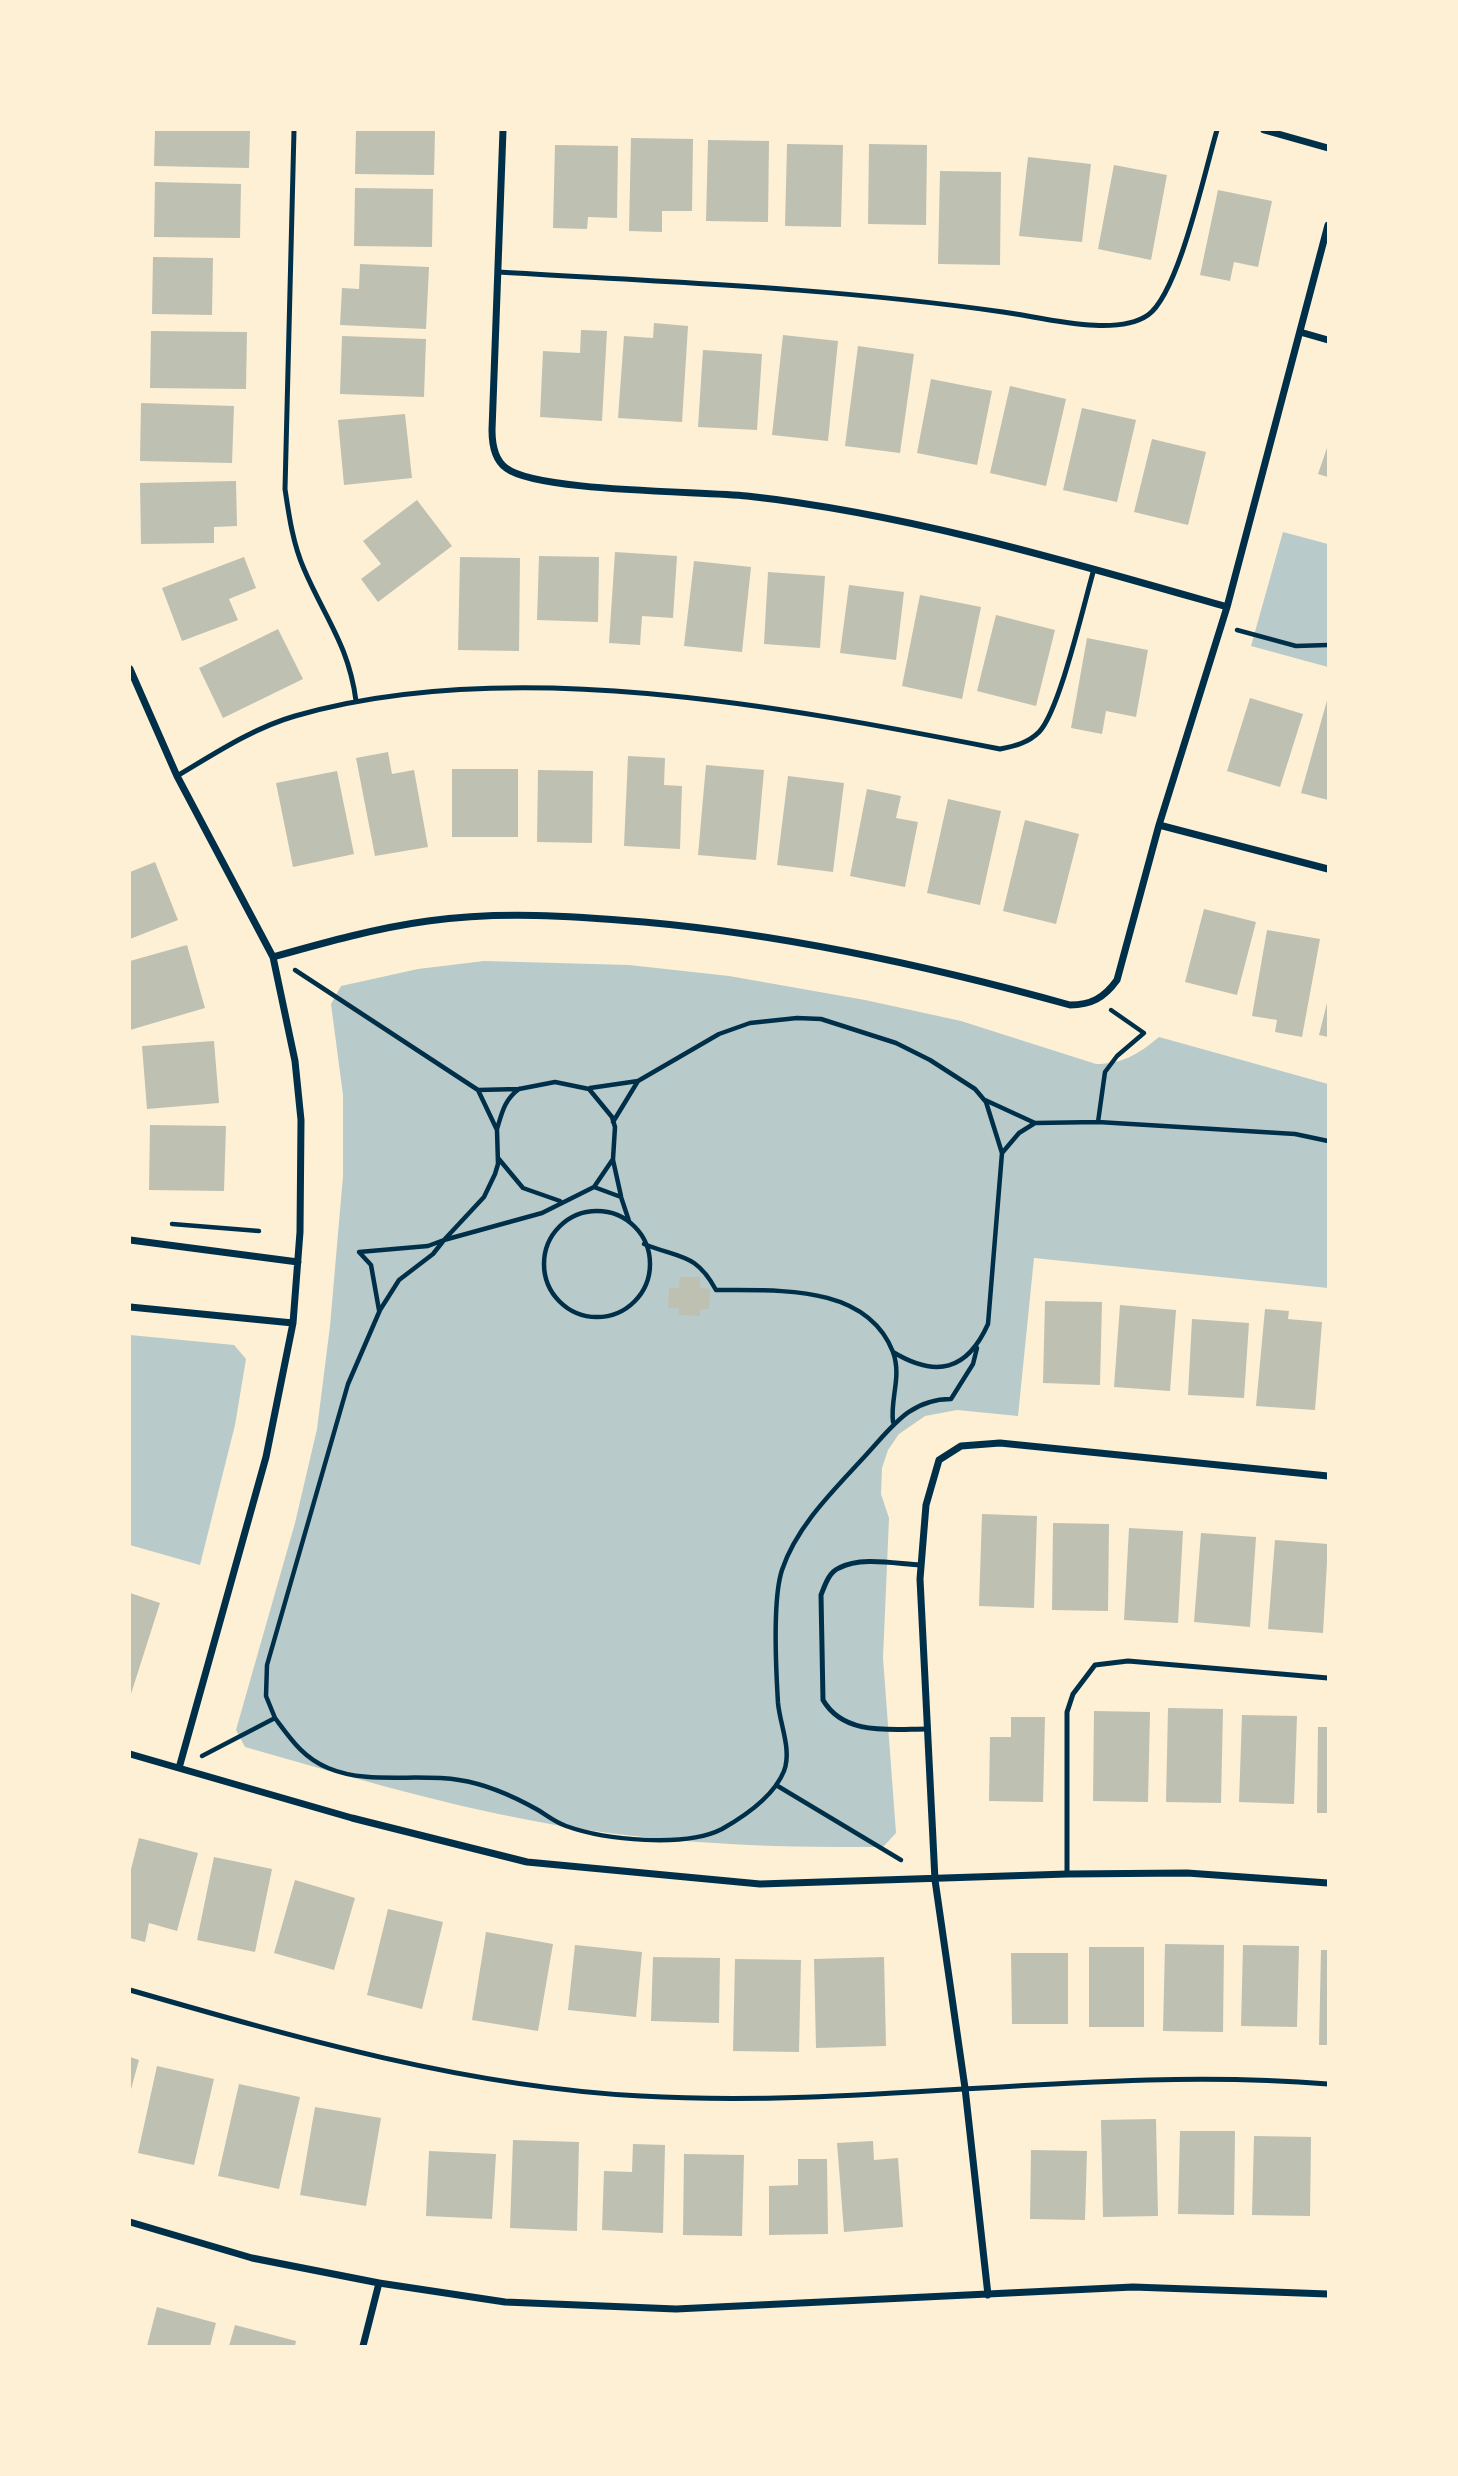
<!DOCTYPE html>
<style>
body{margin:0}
#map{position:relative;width:1458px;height:2476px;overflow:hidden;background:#fdf0d5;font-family:Figtree,sans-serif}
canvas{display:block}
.frame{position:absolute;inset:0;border:131px solid #fdf0d5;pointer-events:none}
</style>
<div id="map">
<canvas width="1458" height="2476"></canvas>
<div class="frame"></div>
</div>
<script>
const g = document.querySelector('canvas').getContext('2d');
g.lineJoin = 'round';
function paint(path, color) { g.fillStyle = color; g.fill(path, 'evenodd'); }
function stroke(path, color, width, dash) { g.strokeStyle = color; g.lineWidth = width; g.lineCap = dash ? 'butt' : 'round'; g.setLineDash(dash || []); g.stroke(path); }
const green = new Path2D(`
 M1283,532L1328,544V667L1251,646Z
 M484,961L629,965L729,976L865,1000L961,1021L1096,1064C1122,1064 1139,1054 1159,1037L1328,1084V1288L1034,1258L1018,1416L957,1410L925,1416L899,1434L888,1450L882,1468L881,1494L889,1518L883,1658L896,1833L883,1847C766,1848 650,1843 534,1821C436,1803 341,1774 245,1747L236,1730L295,1523L317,1429L330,1326L343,1176V1095L331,1004L341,986L418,969Z
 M130,1335L234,1345L246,1359L235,1425L200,1565L130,1545Z`);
const building = new Path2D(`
 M155,130H250L249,168L154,166Z
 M356,130H435L434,175L355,174Z
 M631,138L693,139L692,211H662V232L629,231Z
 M708,140L769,141L768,222L706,221Z
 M787,144L843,145L841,227L785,226Z
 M869,144L927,145L926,225L868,224Z
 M555,145L618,146L617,218L588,217L587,229L553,228Z
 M1028,157L1091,164L1082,242L1019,236Z
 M1114,165L1167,175L1151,260L1098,249Z
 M940,171L1001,172L1000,265L938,264Z
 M155,182L241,184L240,238L154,237Z
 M355,188L433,189L432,247L354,246Z
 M1218,190L1272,201L1258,267L1234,262L1230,281L1200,275Z
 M153,257L213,258L212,315L152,314Z
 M360,264L429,267L426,329L340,325L342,288L359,289Z
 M654,323L688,326L682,422L618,418L624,336L653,338Z
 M581,330L607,331L602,421L540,417L543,351L580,353Z
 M151,331L247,332L246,389L150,388Z
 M783,335L838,341L828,441L772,435Z
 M342,336L426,339L424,397L340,394Z
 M858,346L914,354L900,453L845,446Z
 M703,350L762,354L757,430L698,427Z
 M931,379L992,391L977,465L917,453Z
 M1010,386L1066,399L1046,486L990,473Z
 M141,403L234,406L232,463L140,461Z
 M1082,408L1136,420L1117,502L1063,490Z
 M405,414L412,478L344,485L338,420Z
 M1152,439L1206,452L1188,525L1134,512Z
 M1328,445V477L1318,474Z
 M236,481L237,526L214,527V543L141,544L140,483Z
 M417,500L452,546L378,602L361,579L381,564L363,541Z
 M615,552L677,556L673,618L642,616L640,645L609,643Z
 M539,556L599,557L598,622L537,620Z
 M244,557L256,588L229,599L238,620L182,641L162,588Z
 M460,557L520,558L519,651L458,650Z
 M694,561L751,567L742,652L684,646Z
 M768,572L825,576L820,648L764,644Z
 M849,585L904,592L896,660L840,653Z
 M920,595L981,607L962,699L902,686Z
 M996,615L1055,630L1036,706L977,691Z
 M278,629L303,679L223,718L199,668Z
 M1087,638L1148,650L1136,717L1106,711L1102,734L1071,728Z
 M1328,697V800L1301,793Z
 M1250,698L1303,714L1280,787L1227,771Z
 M388,752L392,774L414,770L428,847L375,856L356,758Z
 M628,756L665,758L664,785L682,786L680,849L624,846Z
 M706,765L764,770L756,860L698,855Z
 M452,769H518V837H452Z
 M538,770L593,771L592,843L537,842Z
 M337,771L354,854L293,867L276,783Z
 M788,776L844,783L833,872L777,865Z
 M867,789L901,796L896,818L918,822L905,887L850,876Z
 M948,799L1001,811L980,905L927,893Z
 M1025,820L1079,834L1056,924L1003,911Z
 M155,862L178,920L130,939V872Z
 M1204,909L1256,922L1237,995L1185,982Z
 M1267,930L1320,939L1302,1037L1275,1032L1277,1020L1252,1016Z
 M187,945L205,1008L130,1030V961Z
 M1328,999V1037L1319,1035Z
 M214,1041L219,1103L147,1109L142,1046Z
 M150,1125L226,1126L224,1191L149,1190Z
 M680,1277H700V1288L710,1289L709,1309H700V1316L679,1315V1308H668L669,1288H679Z
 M1045,1301L1102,1302L1100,1385L1043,1383Z
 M1120,1305L1176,1310L1170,1391L1114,1387Z
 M1265,1309L1289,1311L1288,1319L1322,1322L1315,1410L1256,1406Z
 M1192,1319L1249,1323L1244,1398L1188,1395Z
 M982,1514L1037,1516L1034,1608L979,1606Z
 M1053,1523L1109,1524L1108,1611L1052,1610Z
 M1129,1528L1183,1531L1178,1623L1124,1620Z
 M1201,1533L1256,1537L1250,1627L1194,1622Z
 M1275,1540L1328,1544L1323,1633L1268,1629Z
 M130,1593L160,1603L130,1697Z
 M1168,1708L1223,1709L1221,1803L1166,1802Z
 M1094,1711L1150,1712L1148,1802L1093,1801Z
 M1242,1715L1297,1716L1294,1804L1239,1802Z
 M1011,1717H1045L1043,1802L989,1801L990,1737H1011Z
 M1318,1727H1328V1813H1317Z
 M139,1838L198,1853L177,1931L149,1923L145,1942L130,1938V1873Z
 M214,1857L272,1869L255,1952L197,1940Z
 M295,1880L355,1898L334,1970L274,1953Z
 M388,1909L443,1922L422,2009L367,1995Z
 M486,1932L553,1944L538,2031L472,2020Z
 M1165,1944L1224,1945L1223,2032L1163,2031Z
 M575,1945L642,1952L636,2017L568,2010Z
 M1243,1945L1299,1946L1297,2027L1241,2026Z
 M1089,1947H1144V2027H1089Z
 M1321,1950H1328V2045H1319Z
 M1011,1953H1068V2024H1012Z
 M653,1957L720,1958L719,2023L651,2021Z
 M884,1957L886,2046L816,2048L814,1959Z
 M735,1959L801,1960L799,2052L733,2051Z
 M130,2057L139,2060L130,2093Z
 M157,2066L214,2079L194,2165L138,2153Z
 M239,2084L300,2097L279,2189L218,2176Z
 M315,2107L381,2118L366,2206L300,2195Z
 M1156,2119L1158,2216L1103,2217L1101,2120Z
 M1180,2131H1235L1234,2215L1178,2214Z
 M1254,2136L1311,2137L1310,2216L1252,2215Z
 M513,2140L579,2142L577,2231L510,2228Z
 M873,2141L874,2160L898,2158L903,2227L844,2232L837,2143Z
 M633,2144L665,2145L663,2233L602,2230L604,2171L632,2172Z
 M1031,2150L1087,2151L1085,2220L1030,2219Z
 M429,2151L496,2154L492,2219L426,2216Z
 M684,2154L744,2155L742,2236L683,2235Z
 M798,2159H827L828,2234L769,2235V2186L798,2185Z
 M157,2307L216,2323L210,2346H147Z
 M235,2325L296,2341L295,2346H229Z`);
const path = new Path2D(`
 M1237,630L1296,646L1328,645
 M295,970L478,1090L497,1130L498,1164L495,1174L484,1197L444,1240L428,1246L359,1252L371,1265L379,1310
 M638,1081L719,1034L750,1023L797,1018L821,1019L896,1043L930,1060L975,1089L986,1102L1002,1153L988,1324C967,1371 936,1378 893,1352
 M590,1088L638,1081L613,1122
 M478,1090L519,1089L555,1082L589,1089L612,1117L615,1127L613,1159L594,1187
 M985,1100L1035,1123L1019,1133L1002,1153
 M1098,1122L1105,1072L1117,1056L1144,1033L1111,1010
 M1035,1123L1098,1122L1295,1134L1328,1141
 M497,1129C502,1113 504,1100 519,1089
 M498,1158L523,1188L560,1201
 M613,1160L621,1196
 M544 1264a53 53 0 1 1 106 0a53 53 0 1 1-106 0Z
 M172,1224L259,1231
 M644,1244C681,1259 696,1253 716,1290C776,1291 866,1283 893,1352C902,1377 890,1398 893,1422
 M275,1718L266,1696L267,1665L348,1384L380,1310L399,1280L433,1254L444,1240L542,1213L594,1187L621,1197L629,1221
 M202,1756L275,1718C290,1738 303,1758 328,1768C368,1785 416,1773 459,1780C486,1784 515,1797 538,1810C548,1816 555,1822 566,1826C605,1840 685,1848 722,1829C745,1816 774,1796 784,1771C792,1750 780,1725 778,1703C776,1670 772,1600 782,1570C797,1525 835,1489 866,1455C892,1427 910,1399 951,1399L973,1364L977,1348
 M776,1785L901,1860`);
const service = new Path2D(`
 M294,130L285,489C289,516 293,544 304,569C325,618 349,646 356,701
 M498,272C666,282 836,288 1003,312C1042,317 1115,338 1148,315C1179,293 1205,170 1217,130
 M177,776C214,754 253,728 295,716C509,654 785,707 1000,749C1015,746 1028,743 1039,732C1060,710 1084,603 1094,569
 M921,1565C897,1564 861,1556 839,1568C829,1572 825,1585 821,1595L823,1700C844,1736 890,1729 927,1729
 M1067,1874V1712L1073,1694L1095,1665L1128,1661L1328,1678
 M130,1990C297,2038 467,2087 641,2096C870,2109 1100,2065 1328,2084`);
const minor = new Path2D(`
 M503,130L492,430C492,444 495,460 506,468C537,492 699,491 747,496C909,514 1070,562 1227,607
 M1264,130L1328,148
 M1300,332L1328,340
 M130,669L177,776L273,957L295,1061L301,1120L300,1232L293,1323L266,1457L179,1768
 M1159,825L1328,869
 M273,957C323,943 376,928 428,921C499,911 572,916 644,922C789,935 930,966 1070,1005C1091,1005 1104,998 1117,980L1159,825L1227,607L1328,225
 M130,1240L298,1262
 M130,1307L293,1323
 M130,1754L352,1818L527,1862L760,1884L1067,1874L1187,1873L1328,1883
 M130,2222L252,2258L379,2283L505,2302L676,2309L1133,2287L1328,2294
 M988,2295L965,2088L935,1880L920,1579L926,1505L939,1460L961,1446L1000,1443L1328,1476
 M363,2346L379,2283`);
paint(green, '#b9caca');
paint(building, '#bec0b2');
stroke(path, '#003049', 4.5);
stroke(service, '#003049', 5);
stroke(minor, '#003049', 7);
</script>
